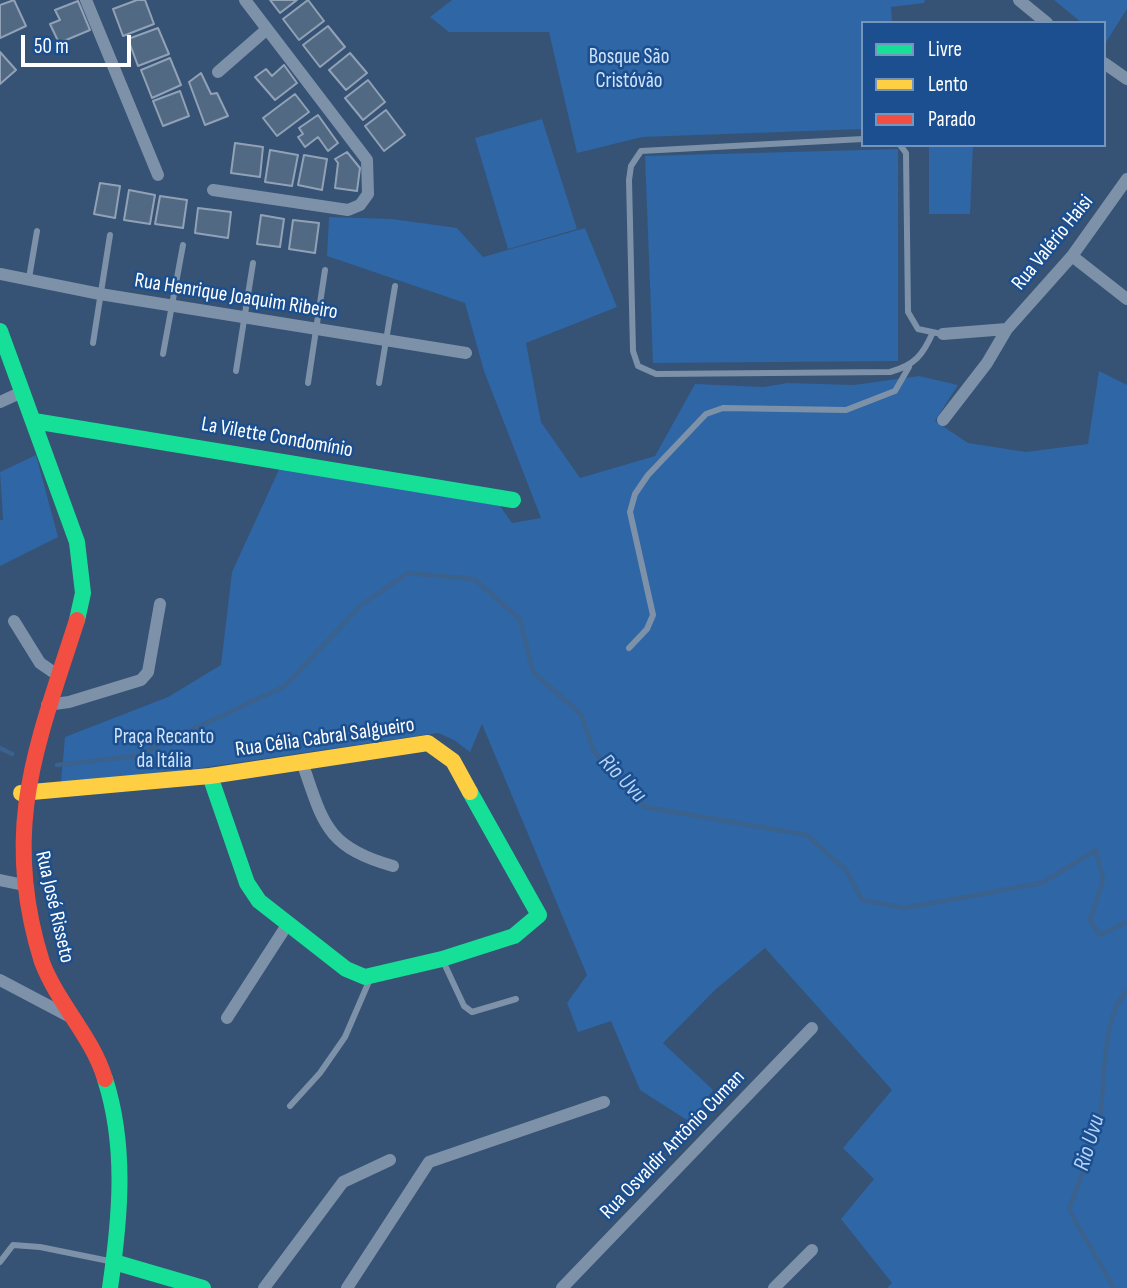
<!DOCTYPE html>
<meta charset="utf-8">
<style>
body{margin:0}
#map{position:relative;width:1127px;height:1288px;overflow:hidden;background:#365274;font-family:"Sofia Sans Condensed",sans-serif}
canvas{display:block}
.legend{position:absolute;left:861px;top:21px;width:245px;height:126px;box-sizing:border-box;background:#1b4f8f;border:2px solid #7695bc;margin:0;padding:9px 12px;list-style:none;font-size:21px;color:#fff}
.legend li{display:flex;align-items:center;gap:14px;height:35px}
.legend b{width:35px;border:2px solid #7695bc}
.scale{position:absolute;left:21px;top:35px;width:110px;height:32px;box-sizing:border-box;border:4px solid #fff;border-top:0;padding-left:9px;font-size:21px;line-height:24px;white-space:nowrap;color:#fff;-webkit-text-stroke:5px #1b4f8f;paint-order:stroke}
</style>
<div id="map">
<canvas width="1127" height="1288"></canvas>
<ul class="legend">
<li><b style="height:9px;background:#16e098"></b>Livre</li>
<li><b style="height:9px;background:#ffcf43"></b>Lento</li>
<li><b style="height:9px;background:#f24e42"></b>Parado</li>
</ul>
<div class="scale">50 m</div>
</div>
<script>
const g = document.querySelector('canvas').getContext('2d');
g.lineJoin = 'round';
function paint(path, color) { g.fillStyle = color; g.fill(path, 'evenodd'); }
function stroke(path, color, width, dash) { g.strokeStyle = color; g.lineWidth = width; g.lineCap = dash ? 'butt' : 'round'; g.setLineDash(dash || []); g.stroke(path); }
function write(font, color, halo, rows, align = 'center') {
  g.font = font + ' "Sofia Sans Condensed",sans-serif'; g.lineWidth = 5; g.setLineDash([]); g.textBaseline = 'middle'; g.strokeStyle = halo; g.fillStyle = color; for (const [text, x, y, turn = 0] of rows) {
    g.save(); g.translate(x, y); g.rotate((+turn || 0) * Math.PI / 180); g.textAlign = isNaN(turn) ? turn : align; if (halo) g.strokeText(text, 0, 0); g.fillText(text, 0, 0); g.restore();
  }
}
const green = new Path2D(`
 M452,0H925L924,3L891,7L892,23H863V129L642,137L577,153L549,32H449L430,17Z
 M1054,0H1127V9L1106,42L1104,23H1082Z
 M542,119L577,229L508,249L475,138Z
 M929,145H973L970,214H929Z
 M898,149V361L653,363L645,156Z
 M329,217L392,219L457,228L483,257L585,228L617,307L526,343L541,422L580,478L655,456L695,384L764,387L787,383L854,385L919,376L958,385L935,421L968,443L1026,452L1088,444L1099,371L1127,385V1288H887L892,1283L841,1219L874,1179L843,1148L892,1090L765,948L715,990L663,1043L713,1090L690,1122L640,1090L611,1021L578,1032L567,1003L587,975L482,724L470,752L454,740L438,733L133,778L61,782L65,737L168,697L221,665L232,572L282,463L500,506L512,523L541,518L484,371L465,303L327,256Z
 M36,455L58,537L0,566V520H3L0,472Z`);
const stream = new Path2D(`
 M0,748L12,754
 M57,765L136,756L285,686L361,605L408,573L474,579L520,619L533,672L581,714L593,750L644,807L807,835L847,871L862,900L905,908L1042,883L1096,850L1103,880L1090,920L1100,935L1127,922
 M1114,1288L1069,1210C1079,1180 1094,1148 1100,1116C1105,1083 1102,1014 1127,991`);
const building = new Path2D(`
 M14,0L26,26L0,38V5Z
 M137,0H145L154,24L123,36L113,9Z
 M270,0H297L280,13Z
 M308,0L324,21L299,40L283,19Z
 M78,1L90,30L59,43L50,24L60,20L55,10Z
 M328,26L345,47L320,67L303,45Z
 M158,28L169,54L138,66L128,39Z
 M0,52L16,70L0,84Z
 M350,53L367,73L346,90L329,70Z
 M170,58L181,85L152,98L141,70Z
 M284,65L297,83L275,100L255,77L266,69L272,76Z
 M201,73L211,94L217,93L228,116L205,125L189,82Z
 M368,80L385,102L363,120L345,98Z
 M180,91L189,116L163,126L153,101Z
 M295,94L309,112L277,136L263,118Z
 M386,110L405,135L384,151L365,126Z
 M318,115L338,143L328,151L318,137L305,147L298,137L303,134L299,128Z
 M235,143L263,147L260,177L231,173Z
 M270,150L298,155L292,186L265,182Z
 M347,152L360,168L357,191L335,188L338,163L335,159Z
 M304,155L327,159L322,190L298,185Z
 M100,183L120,186L115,218L94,214Z
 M129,190L155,195L150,224L124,220Z
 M160,196L187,200L183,228L155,224Z
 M198,208L231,212L228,238L195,233Z
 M261,215L284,219L280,247L257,244Z
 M293,220L319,223L315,253L289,249Z`);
const lane = new Path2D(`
 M863,139L641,151L631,166L629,180L633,351L638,366L656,374L890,372C915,365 923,355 933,332
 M900,145L906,153L908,312L918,329L937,333
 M29,278L37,231
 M93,343L110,235
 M163,354L183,245
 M236,371L253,263
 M308,383L325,270
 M379,383L395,286
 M629,648L647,629L653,615L630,512L635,494L648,475L706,414L723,408L846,410L895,391L909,367
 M443,961L464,1006L472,1012L516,999
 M290,1106L320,1073L345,1037L370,979
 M0,1262L13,1245L40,1247L114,1262`);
const street = new Path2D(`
 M86,0L158,175
 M1019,0L1047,23
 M1104,63L1127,79
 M218,72L266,30
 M213,190L348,210L360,205L368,194L367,160L245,0
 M1072,256L1127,299
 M0,274L100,294L466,353
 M943,334L1007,329L1072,256L1127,179
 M0,402L22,392
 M943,420L987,363L1007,329
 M14,621L40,663L59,676
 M47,705L69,702L141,680L148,672L160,604
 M302,762C323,822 325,847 393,866
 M0,880L24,885
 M0,980L74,1019
 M227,1018L287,925
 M264,1288L343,1182L390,1160
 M347,1288L429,1162L604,1102
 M562,1288L812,1028
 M774,1288L812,1250`);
const fast = new Path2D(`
 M0,331L77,542L83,593L77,620
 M34,421L513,500
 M210,776L247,883L259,901L346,969L365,977L442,959L514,936L539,915L470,792
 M105,1079C127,1147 120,1219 110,1288
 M114,1262L203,1288`);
const slow = new Path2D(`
 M21,793L210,776L428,743L453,761L470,792`);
const jam = new Path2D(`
 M77,620C37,745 0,829 42,962C58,1004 92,1036 105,1079`);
const parkNames = [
 ["Bosque São",629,58],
 ["Cristóvão",629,82],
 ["Praça Recanto",164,738],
 ["da Itália",164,762]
];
const streetNames = [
 ["Rua Valério Haisi",1053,243,-51],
 ["Rua Henrique Joaquim Ribeiro",236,297,9],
 ["La Vilette Condomínio",277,438,10],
 ["Rua Célia Cabral Salgueiro",325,738,-8],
 ["Rua José Risseto",54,907,77],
 ["Rua Osvaldir Antônio Cuman",673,1145,-46]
];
const waterNames = [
 ["Rio Uvu",622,779,46],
 ["Rio Uvu",1090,1143,-73]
];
paint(green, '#2f66a5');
stroke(stream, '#3b618d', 4.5);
paint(building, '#526984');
stroke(building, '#92a2b6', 2);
stroke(lane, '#7d92a8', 6);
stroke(street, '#7d92a8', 12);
stroke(fast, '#16e098', 16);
stroke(slow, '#ffcf43', 16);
stroke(jam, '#f24e42', 16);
write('21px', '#cfe3fa', '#1b4f8f', parkNames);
write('21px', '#fff', '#1b4f8f', streetNames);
write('italic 23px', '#b5d3f5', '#1b4f8f', waterNames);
</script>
